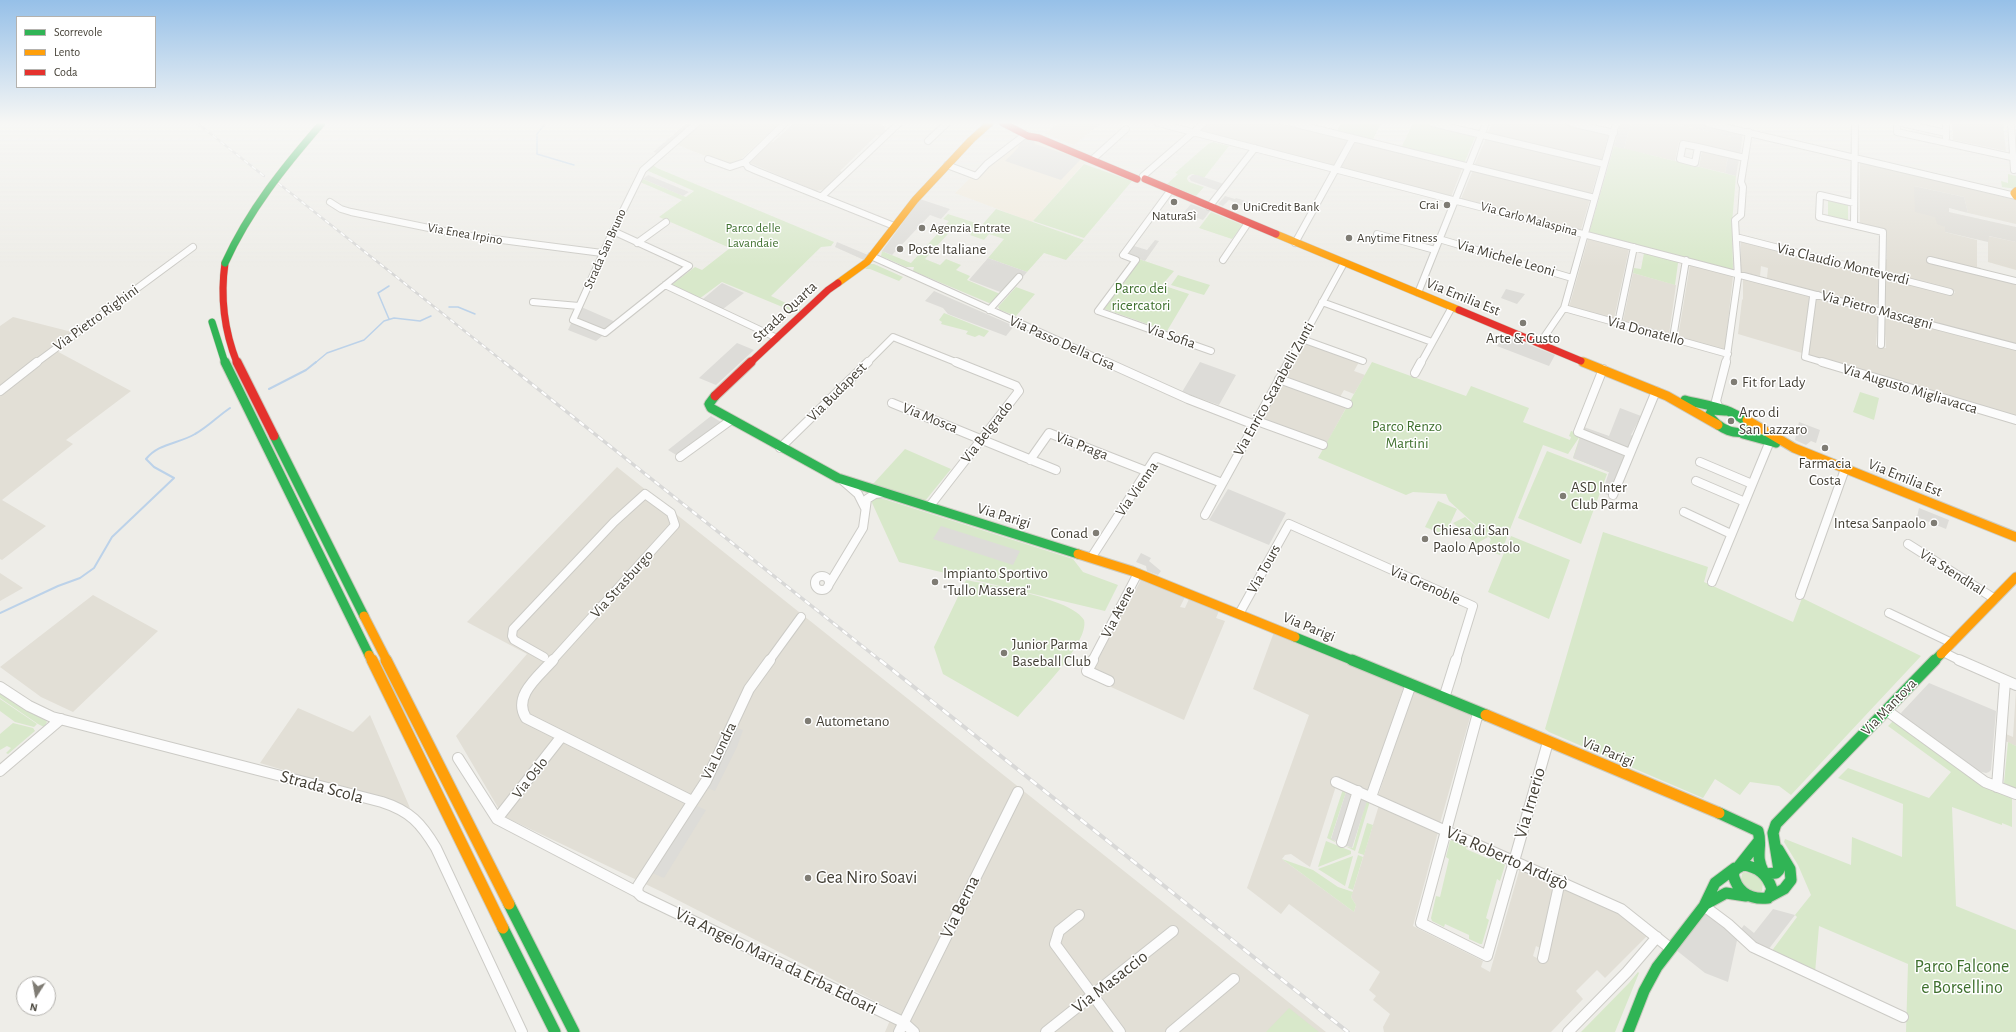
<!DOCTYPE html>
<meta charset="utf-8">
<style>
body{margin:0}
#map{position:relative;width:2016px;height:1032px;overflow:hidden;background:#eeede8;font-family:"Alegreya Sans",sans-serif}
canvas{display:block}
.legend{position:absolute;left:16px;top:16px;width:140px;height:72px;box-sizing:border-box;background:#fff;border:1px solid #b4b2ae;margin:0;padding:5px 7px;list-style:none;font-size:12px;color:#433f35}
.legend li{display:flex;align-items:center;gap:8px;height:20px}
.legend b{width:20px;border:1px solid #b4b2ae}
.north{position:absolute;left:16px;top:976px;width:40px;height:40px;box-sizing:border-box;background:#fff;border:1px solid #b4b2ae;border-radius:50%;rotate:191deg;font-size:11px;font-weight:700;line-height:16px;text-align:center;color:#433f35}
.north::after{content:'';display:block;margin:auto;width:14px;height:18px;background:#7f7c74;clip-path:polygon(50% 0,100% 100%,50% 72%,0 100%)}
</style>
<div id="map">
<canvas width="2016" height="1032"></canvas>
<ul class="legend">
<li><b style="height:5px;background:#30b455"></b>Scorrevole</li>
<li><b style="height:5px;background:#ff9f0a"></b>Lento</li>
<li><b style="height:5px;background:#e5322d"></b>Coda</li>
</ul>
<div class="north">N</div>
</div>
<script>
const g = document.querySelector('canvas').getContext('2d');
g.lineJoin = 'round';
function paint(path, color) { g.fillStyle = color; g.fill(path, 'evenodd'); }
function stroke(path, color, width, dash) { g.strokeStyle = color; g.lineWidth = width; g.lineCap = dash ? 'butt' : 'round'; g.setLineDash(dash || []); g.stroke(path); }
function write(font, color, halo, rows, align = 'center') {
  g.font = font + ' "Alegreya Sans",sans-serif'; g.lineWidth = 3; g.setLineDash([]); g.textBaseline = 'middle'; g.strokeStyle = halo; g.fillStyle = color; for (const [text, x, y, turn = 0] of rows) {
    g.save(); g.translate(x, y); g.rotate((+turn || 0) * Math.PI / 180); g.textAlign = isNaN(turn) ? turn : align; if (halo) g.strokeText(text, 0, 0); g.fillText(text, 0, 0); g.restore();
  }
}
const residential = new Path2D(`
 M794,123H876L886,127L884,129L887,130L882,135H877L840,171L843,172L825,189L816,191L750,163V161L768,143L773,142Z
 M1209,123H1278L1348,140L1334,166L1199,131Z
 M1492,123H1564L1609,133L1601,162L1487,134Z
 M1631,123H1672L1732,137L1729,153L1679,141L1675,161L1624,149Z
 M1952,123H2003L2006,151L1953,140Z
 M1486,138L1600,165L1591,195L1474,166Z
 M1355,142L1462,169L1451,197L1341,168Z
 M1702,150L1728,156L1725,173L1699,167Z
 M1860,162L2016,200V224L1968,213L1964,197L1914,186L1937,219L1945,227V232L1977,240V267L1981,268V271L1928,257L1927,260L2016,283V344L1890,311L1884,306V279L1887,278L1952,296L1955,292L1952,289L1885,273L1884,260L1887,259V232L1860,225Z
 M1473,170L1590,199L1581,230L1461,199Z
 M1988,236L2016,242V270L1988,262Z
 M1588,239L1629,249L1614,319L1569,307Z
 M1741,240L1875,275L1878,277V304L1871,306L1767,278L1768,268L1761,266L1760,276L1741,272Z
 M1690,265L1733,276L1725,350L1678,337Z
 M1633,273L1676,285L1669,334L1623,321Z
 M1743,278L1810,296L1802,353L1738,334L1742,300L1743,299Z
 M1816,297L1871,312L1878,317L1876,345L1884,348H1886L1884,319L1890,317L2016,350V418L1808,355Z
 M13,317L72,332L51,348L131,391L66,440L73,444L2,500L46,526L2,560L0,559V326Z
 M1305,342L1359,362L1354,371L1365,375L1354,394L1344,390L1340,397L1285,379Z
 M1283,383L1347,406L1327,443L1262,420Z
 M617,467L1326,1032H885L894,1011L662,892L503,816L456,736L527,654L467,622Z
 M0,573L23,588L0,601Z
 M1141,580L1185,597L1180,607L1185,608L1189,599L1219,611L1216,618L1225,621L1184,720L1111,687L1114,680L1092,670Z
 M93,595L158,631L73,712L41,697L0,667Z
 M1274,632L1404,686L1368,791L1334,776L1331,784L1336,786L1310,867L1291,854L1285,855L1282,859L1354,912L1356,905L1351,897L1379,805L1438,832L1413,926L1483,961L1481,967L1490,972L1520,868L1554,884L1540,948L1536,946L1533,956L1545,962L1562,887L1620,913L1647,936L1605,978L1597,970L1576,991L1583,999L1551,1032H1384L1383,1027L1390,1014L1373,1000L1376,996L1369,990L1380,972L1289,904L1281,914L1247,888L1309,715L1253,689Z
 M1414,690L1471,714L1440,823L1378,796Z
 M2016,690V746L2005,741L2006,734L2013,737Z
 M298,708L353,732L370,715L410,808L260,763Z`);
const commercial = new Path2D(`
 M1058,123H1101L1074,145L1045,134Z
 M1033,139L1086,161L1032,222L955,193L970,178L976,179L988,164L1011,147L1015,148L1019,142Z`);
const industrial = new Path2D(`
 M1914,186L1964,197L1968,213L1949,208V212L2016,227V242L1989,236L1988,242L1945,232V227L1937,224L1935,217L1915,212Z`);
const education = new Path2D(`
 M700,123H780L737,163L728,165L675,144Z`);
const green = new Path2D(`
 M1341,123H1381L1373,140L1337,131Z
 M1413,123H1425L1476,135L1464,164L1401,148Z
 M1213,142L1229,146L1204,178L1192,174L1188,176L1187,179L1189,182L1204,187L1196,196L1167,184L1178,174L1175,173L1208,144Z
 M1614,146L1736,176L1732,223L1733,270L1589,233Z
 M1084,164L1132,181L1084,238L1033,221Z
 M653,165L657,168L834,242L831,246L821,247L771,296L801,310L797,313L722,282L699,299L670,286L695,267L702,270L730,248L659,217L682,200L640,182L643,179L686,197L694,191L646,170Z
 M2008,174L2016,176V189L2002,187L2001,181L2008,183Z
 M1828,199L1848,204V221L1828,216Z
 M996,209L1084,240L1066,260L1044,253L1027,272L988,258L1004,239L989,234L984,240L970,235L974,229L957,224L925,259L940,265L946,259L961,265L956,270L970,276L967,280L1000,294L993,302L989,303L913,271L914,267H906L881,256L882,251L911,263L949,221L943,219L948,214L982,225Z
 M1211,212L1243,225L1232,239L1199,228Z
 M1644,253L1680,262L1678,263L1675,285L1633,273L1634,268L1641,269Z
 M1139,259L1174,271L1162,285L1189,294L1167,331L1102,308Z
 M870,264H874L903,277L899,281L870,269H865Z
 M1178,275L1210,285L1204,295L1171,285Z
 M1016,287L1035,294L1016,316L1000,310L998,307Z
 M944,313L989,331L984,337L979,335L975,337L966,334L968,331L941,324L942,322L939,320Z
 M1372,362L1466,396L1471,386L1529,408L1523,422L1570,440L1571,437L1569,436L1571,431L1583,435L1619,469L1616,475L1573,458L1580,436L1568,454L1543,445L1500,555L1487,550L1491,539L1449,501L1446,494L1413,492L1406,495L1318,458Z
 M1860,392L1879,398L1874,420L1853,412Z
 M905,449L951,469L925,501L873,484Z
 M1547,451L1607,474L1581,544L1518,518Z
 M868,494L1073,559L1083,572L1118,585L1105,611L899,562Z
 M1438,501L1457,509L1445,535L1425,527Z
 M1465,517L1488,537L1476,544L1453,523Z
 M1603,532L1708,567L1704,582L1793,622L1802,598L1921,656L1791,795L1779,786L1750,782L1740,795L1715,779L1703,798L1549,732L1545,729Z
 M1511,536L1570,560L1549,619L1488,592Z
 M966,580C991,585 1073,599 1084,620C1090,643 1033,699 1018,717L943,674L934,647Z
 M0,691L45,719L47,722L44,727L38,724L0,698Z
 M0,699L37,724L34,727L15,722L0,711Z
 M1894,720L2012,796V827L2002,823V825L1952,807L1956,906L2016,930V1032H1906L1908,964L1819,926L1815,973L1771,952L1797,917L1795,915L1811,895L1798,865L1784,842L1785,839L1851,865L1852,837L1902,857L1903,804L1838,778L1848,768L1929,798L1951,772L1888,726Z
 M13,723L33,728L35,731L8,754L6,753L11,748L7,746L0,750V734Z
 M2008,742L2016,746V790L2004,783Z
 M1343,789L1352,794L1346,792L1331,838L1337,843L1327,838Z
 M1360,797L1370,801L1355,851L1345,846L1353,848L1366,801Z
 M1367,823L1373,825L1364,855L1358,853Z
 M1452,840L1467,846L1466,849L1489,859L1490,857L1503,863L1505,865L1500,881L1497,879L1486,918L1489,920L1482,944H1480L1469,939V935L1445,924L1444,927L1432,921L1431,918L1436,896L1440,897L1449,859L1446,857L1450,841Z
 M1326,841L1351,851V854L1318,867Z
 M1358,855L1363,857L1353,890L1348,888Z
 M1353,856L1345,886L1318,869Z
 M1282,859L1313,870L1338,887L1353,892L1351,897L1356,905L1354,912Z
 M1744,872L1754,874L1763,882L1762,891C1752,895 1745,888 1741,880L1742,874Z
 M1638,972L1639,973L1615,1032H1581L1629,983Z
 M1289,1008L1319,1032H1266Z`);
const parking = new Path2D(`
 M687,123H694L658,153L653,152Z
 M1620,123H1631L1624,149L1614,146Z
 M1672,123H1699L1743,133L1740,155L1729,153L1731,137Z
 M1024,138L1033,139L1035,144L1081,159L1061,180L1005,161L1018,148L1020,142Z
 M1728,156L1739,159L1736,176L1725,173Z
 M648,175L689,192L683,196L643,179Z
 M1192,175H1197L1224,184L1219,191L1191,181L1189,178Z
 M1225,196L1235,199L1236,198L1252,203L1248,208L1229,200L1223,206L1218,204Z
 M920,199L950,209L941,219L930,215L892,255L882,251Z
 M1191,204L1210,211L1203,220L1183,213Z
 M1155,240L1159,241L1145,261L1125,254L1131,245L1147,250Z
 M837,242L868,255L864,260L835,247Z
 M988,258L1027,272L1008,295L969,280Z
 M722,283L744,293L723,309L703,299Z
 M1506,289L1525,294L1517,304L1501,298Z
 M934,291L1014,326L1006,336L948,314L943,308L925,301Z
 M579,306L618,323L596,341L568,330Z
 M1504,335L1555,355L1549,366L1497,346Z
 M737,343L754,350L716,385L699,378Z
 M1200,362L1236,375L1219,405L1182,392Z
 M1620,408L1641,416L1631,435L1633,436L1608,495L1602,493L1609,472L1573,458L1584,427L1609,436Z
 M711,416L721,422L678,456L668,450Z
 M1799,422L1820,430L1816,443L1811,441L1806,445L1795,440Z
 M1228,489L1286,513L1269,545L1209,520Z
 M1919,508L1949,520L1946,529L1917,517Z
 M941,526L1020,551L1013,565L933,539Z
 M1141,553L1151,558L1149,561L1161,571L1158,575L1147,571L1146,566L1136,562Z
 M1929,683L1996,711L1991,770L1989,772L1986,773L1978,771L1902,716L1901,713Z
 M734,727L743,730L737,747L715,791L705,787Z
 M1346,792L1352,795L1337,842L1331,839Z
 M1360,798L1367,801L1352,848L1345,845Z
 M695,805L706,810L664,878L652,873Z
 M1773,909L1795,915L1768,950L1751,942L1739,932L1744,925L1754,933Z
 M1707,913L1738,936L1728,982L1705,973L1676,950Z`);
const streamFar1 = new Path2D(`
 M546,123L537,134V154L574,165
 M389,286L378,293L389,319
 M449,307H458L475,314
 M315,363L327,353L364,340L384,321L394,318L420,321L431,316`);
const stream = new Path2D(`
 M269,389L306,370L316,362
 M0,613L58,586L80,578L94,568L112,537L174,478L154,467L146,459C159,443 178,444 195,434C208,427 218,416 230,408`);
const streetFar2 = new Path2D(`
 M1158,123L2016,347
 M1292,123L1595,198
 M1432,123L1604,164
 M1571,123L1614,133
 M1707,123L2016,196
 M1897,123V132L2016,158
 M1901,123L1946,133
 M1946,123V138
 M2011,123L2014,170
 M928,141L947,123
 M1683,144L1698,147L1695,163L1680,159Z
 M1698,147L1745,158
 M1094,158L1126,129
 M708,159L730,167L745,162
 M745,162L748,167L757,171L894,226
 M745,162L785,123
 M947,165L976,176L987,164L1026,134
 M1143,176L1204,123
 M1170,191L1123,255L1136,260L1098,311L1211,351
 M821,197L899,123
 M330,202L341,209L351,212L463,235L602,253
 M1854,203L1820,195L1819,217L1883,232L1881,345
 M1209,207L1255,148
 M1854,225L1855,123
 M613,231L689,266L605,333L573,320Z
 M613,231L643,170L697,123
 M1377,234L1435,250
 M1736,237L1950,292
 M1439,239L1572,278
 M637,243L666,222
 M1295,243L1353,138
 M871,256L1108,363
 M1223,260L1248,223
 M1930,260L2016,281
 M665,285L777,338
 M1418,293L1486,123
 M1818,295L1813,297L1805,357L1825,363
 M533,302L579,306
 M1322,302L1432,342
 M1564,308L1728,354
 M989,310L1019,277
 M1618,323L1634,247
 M1673,338L1686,260
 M1302,339L1363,361
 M1540,343L1564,308L1616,123
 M36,363L193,247
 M867,363L893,337L958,363
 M1289,363L1344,263
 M1421,363L1452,307
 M1726,363L1738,278L1735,220L1741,215L1743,187L1741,182L1749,132`);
const streetFar1 = new Path2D(`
 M1106,362L1188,399L1255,425
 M1822,362L2016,420
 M1603,369L1578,432L1630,453
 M1415,373L1421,362
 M1279,379L1348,404
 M0,391L37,362
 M892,403L1056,470
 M1719,409L1716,401L1726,362
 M1257,421L1323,445
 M780,448L868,362
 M680,457L731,420
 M1030,460L1049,433L1146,471
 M1700,462L1752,484
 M842,480L858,494L865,508
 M1696,481L1745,502
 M1613,495L1656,391
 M929,507L1019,391L1016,386L956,362
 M1684,512L1731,534
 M1205,515L1289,362
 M1908,544L1995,599
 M1091,558L1156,457L1222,483
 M815 583a7 7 0 1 1 14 0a7 7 0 1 1-14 0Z
 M1712,582L1770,441
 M828,586L863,528L867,499L875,494L884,493
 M1800,595L1845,469
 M1889,613L1952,643
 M1239,614L1289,524L1473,606L1456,661
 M1943,652L1961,661
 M544,657L514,640L512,636L513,629L614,522L645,494L671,513L675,525L552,661
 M769,661L801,617
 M1092,661L1138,573`);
const street = new Path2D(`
 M553,660C539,676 512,696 526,718L692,801
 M770,660L749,689L706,781L638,886L637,892L641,896L903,1022L914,1032
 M1093,660L1087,671L1109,681
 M1959,660L2016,685
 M0,687L29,706L52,717L382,802C410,811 421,823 436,848L522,1032
 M1444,698L1456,660
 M1886,710L1985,782L2016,794
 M1478,713L1421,923L1487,956L1548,742
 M458,758L497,819L637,892
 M0,771L61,719
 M1336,782L1621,909L1670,948
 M1997,787L2005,681
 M1371,797L1411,684
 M497,819L562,736
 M1342,842L1358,791
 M1704,906L1728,924L1753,947L1903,1017
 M1079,915L1059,931L1055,944L1120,1032
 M1543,958L1560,881
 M899,1032L1018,792
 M1046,1032L1173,931
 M1171,1032L1234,979
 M1568,1032L1627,972L1657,937`);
const fastFar2 = new Path2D(`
 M212,322L225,363`);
const fastFar1 = new Path2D(`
 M225,362L369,655
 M715,396L709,404L711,408L838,478L1078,554
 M1685,400C1707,406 1740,408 1752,430C1735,437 1720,429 1709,416L1712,410L1725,411
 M1743,434L1776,443
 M274,436L364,616
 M1295,637L1354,661
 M1934,661L1941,654`);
const fast = new Path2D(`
 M1352,660L1486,715
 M1719,813L1758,831C1763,847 1754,855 1764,873
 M1743,865C1758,867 1767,874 1772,889L1768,898C1750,900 1737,892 1733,874L1736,869Z
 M1739,866L1758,842
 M1765,874L1776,873L1779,870L1773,833L1776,824L1935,660
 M1769,897L1784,889L1791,880L1790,869L1778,849
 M509,904L574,1032
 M1706,904L1726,893L1746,896
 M503,928L555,1032
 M1628,1032L1644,991L1657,967L1704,906L1715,883L1735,868`);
const slowFar2 = new Path2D(`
 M2016,191L2014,193L2016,196
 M1276,234L1459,310
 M838,283L867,262L915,200L971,140L990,123
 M1581,361L1586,363`);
const slowFar1 = new Path2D(`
 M1583,362L1667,396L1718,425
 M1747,420L1794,448L2016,537
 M1078,554L1132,571L1295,637
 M364,616L387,661
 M1941,654L2016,577
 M369,655L372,661`);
const slow = new Path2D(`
 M372,660L503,928
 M386,660L509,904
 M1486,715L1719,813`);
const jamFar1 = new Path2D(`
 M1003,123L1028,136L1039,138L1137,179
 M1145,179L1276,234
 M225,263C220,298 224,330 237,363
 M1459,310L1581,361
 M750,363L828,290L838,283`);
const jam = new Path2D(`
 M237,362L274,436
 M715,396L751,362`);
const railFar2 = new Path2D(`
 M197,123L264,176
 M278,183L505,363`);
const railFar1 = new Path2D(`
 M504,362L881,661`);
const rail = new Path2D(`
 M880,660L1348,1032`);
const fastBridge = new Path2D(`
 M225,263C249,210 284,167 322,123`);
const markers = [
 [1174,202,4,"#7f7c74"],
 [1447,205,4,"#7f7c74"],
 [1235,207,4,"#7f7c74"],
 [922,228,4,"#7f7c74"],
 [1349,238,4,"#7f7c74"],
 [900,249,4,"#7f7c74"],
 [1523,323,4,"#7f7c74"],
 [1734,382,4,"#7f7c74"],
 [1731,421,4,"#7f7c74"],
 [1825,448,4,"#7f7c74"],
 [1563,496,4,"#7f7c74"],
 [1934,523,4,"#7f7c74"],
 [1096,533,4,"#7f7c74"],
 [1425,539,4,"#7f7c74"],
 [935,582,4,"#7f7c74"],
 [1004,653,4,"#7f7c74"],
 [808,721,4,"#7f7c74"],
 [808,878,4,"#7f7c74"]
];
const farPoinames = [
 ["Crai",1439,205,"right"],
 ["UniCredit Bank",1243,207],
 ["NaturaSì",1174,216,"center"],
 ["Agenzia Entrate",930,228],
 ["Anytime Fitness",1357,238]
];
const farStreetnames = [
 ["Via Carlo Malaspina",1529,219,15],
 ["Via Enea Irpino",465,234,10],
 ["Strada San Bruno",605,249,-66]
];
const farParknames = [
 ["Parco delle",753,228],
 ["Lavandaie",753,243]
];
const poiNames = [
 ["Poste Italiane",908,249],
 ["Arte & Gusto",1523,338,"center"],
 ["Fit for Lady",1742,382],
 ["Arco di",1739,412],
 ["San Lazzaro",1739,429],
 ["Farmacia",1825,463,"center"],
 ["Costa",1825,480,"center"],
 ["ASD Inter",1571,487],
 ["Club Parma",1571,504],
 ["Intesa Sanpaolo",1926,523,"right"],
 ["Chiesa di San",1433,530],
 ["Paolo Apostolo",1433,547],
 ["Conad",1088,533,"right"],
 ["Impianto Sportivo",943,573],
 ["\"Tullo Massera\"",943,590],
 ["Junior Parma",1012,644],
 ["Baseball Club",1012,661],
 ["Autometano",816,721]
];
const streetNames = [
 ["Via Michele Leoni",1506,258,16],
 ["Via Claudio Monteverdi",1843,264,14],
 ["Via Emilia Est",1463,297,22],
 ["Via Pietro Mascagni",1877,310,15],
 ["Strada Quarta",785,312,-43],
 ["Via Pietro Righini",96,318,-36],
 ["Via Donatello",1646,331,15],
 ["Via Sofia",1171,336,19],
 ["Via Passo Della Cisa",1062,343,24],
 ["Via Enrico Scarabelli Zunti",1274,389,-61],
 ["Via Augusto Migliavacca",1910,389,17],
 ["Via Budapest",837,392,-45],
 ["Via Mosca",930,418,22],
 ["Via Belgrado",987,432,-52],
 ["Via Praga",1082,446,21],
 ["Via Emilia Est",1905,478,22],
 ["Via Vienna",1137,489,-55],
 ["Via Parigi",1004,516,17],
 ["Via Tours",1264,569,-61],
 ["Via Stendhal",1952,572,32],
 ["Via Strasburgo",622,584,-48],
 ["Via Grenoble",1425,585,24],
 ["Via Atene",1118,612,-63],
 ["Via Parigi",1309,627,22],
 ["Via Mantova",1889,707,-46],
 ["Via Londra",719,751,-64],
 ["Via Parigi",1608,752,23],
 ["Via Oslo",530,778,-52]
];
const parkNames = [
 ["Parco dei",1141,288],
 ["ricercatori",1141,305],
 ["Parco Renzo",1407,426],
 ["Martini",1407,443]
];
const nearStreetnames = [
 ["Strada Scola",322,787,15],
 ["Via Irnerio",1530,803,-74],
 ["Via Roberto Ardigò",1507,858,24],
 ["Via Berna",960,907,-64],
 ["Via Angelo Maria da Erba Edoari",776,961,26],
 ["Via Masaccio",1110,982,-38]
];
const nearPoinames = [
 ["Gea Niro Soavi",816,878]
];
const nearParknames = [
 ["Parco Falcone",1962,967],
 ["e Borsellino",1962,988]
];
paint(residential, '#e2dfd6');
paint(commercial, '#f0eadc');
paint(industrial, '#dedcd6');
paint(education, '#e8e6d8');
paint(green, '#d8e8ca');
paint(parking, '#dddcd8');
stroke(streamFar1, '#bcd2e9', 1.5);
stroke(stream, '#bcd2e9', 2);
stroke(streetFar2, '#cccbc6', 8);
stroke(streetFar1, '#cccbc6', 10);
stroke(street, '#cccbc6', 12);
stroke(fastFar2, '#cccbc0', 8);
stroke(fastFar1, '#cccbc0', 11);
stroke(fast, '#cccbc0', 13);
stroke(slowFar2, '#cccbc0', 8);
stroke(slowFar1, '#cccbc0', 11);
stroke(slow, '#cccbc0', 13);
stroke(jamFar1, '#cccbc0', 8);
stroke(jam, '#cccbc0', 11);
stroke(streetFar2, '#fcfcfc', 6);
stroke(streetFar1, '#fcfcfc', 8);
stroke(street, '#fcfcfc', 10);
stroke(fastFar2, '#30b455', 7);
stroke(fastFar1, '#30b455', 9);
stroke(fast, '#30b455', 11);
stroke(slowFar2, '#ff9f0a', 7);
stroke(slowFar1, '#ff9f0a', 9);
stroke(slow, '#ff9f0a', 11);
stroke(jamFar1, '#e5322d', 7);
stroke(jam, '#e5322d', 9);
stroke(railFar2, '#d8d8d7', 2.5);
stroke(railFar1, '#d8d8d7', 3.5);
stroke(rail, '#d8d8d7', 4);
stroke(railFar2, '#fff', 1.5, [5]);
stroke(railFar1, '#fff', 2, [6]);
stroke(rail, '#fff', 2.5, [8]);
stroke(fastBridge, '#c4bda5', 8, []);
stroke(fastBridge, '#30b455', 7);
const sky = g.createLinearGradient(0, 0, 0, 267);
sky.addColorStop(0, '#96c0e8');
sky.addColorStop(0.46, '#f7f7f5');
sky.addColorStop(1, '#f7f7f500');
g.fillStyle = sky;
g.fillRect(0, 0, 2016, 267);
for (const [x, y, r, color] of markers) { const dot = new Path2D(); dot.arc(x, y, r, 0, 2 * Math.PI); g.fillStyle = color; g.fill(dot); stroke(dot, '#fff', 1.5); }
write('13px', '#433f35', '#fff', farPoinames, 'left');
write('13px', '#433f35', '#fff', farStreetnames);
write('13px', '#3f702e', '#fff', farParknames);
write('15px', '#433f35', '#fff', poiNames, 'left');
write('15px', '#433f35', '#fff', streetNames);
write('15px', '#3f702e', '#fff', parkNames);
write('18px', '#433f35', '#fff', nearStreetnames);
write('18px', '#433f35', '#fff', nearPoinames, 'left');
write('18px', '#3f702e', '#fff', nearParknames);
</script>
